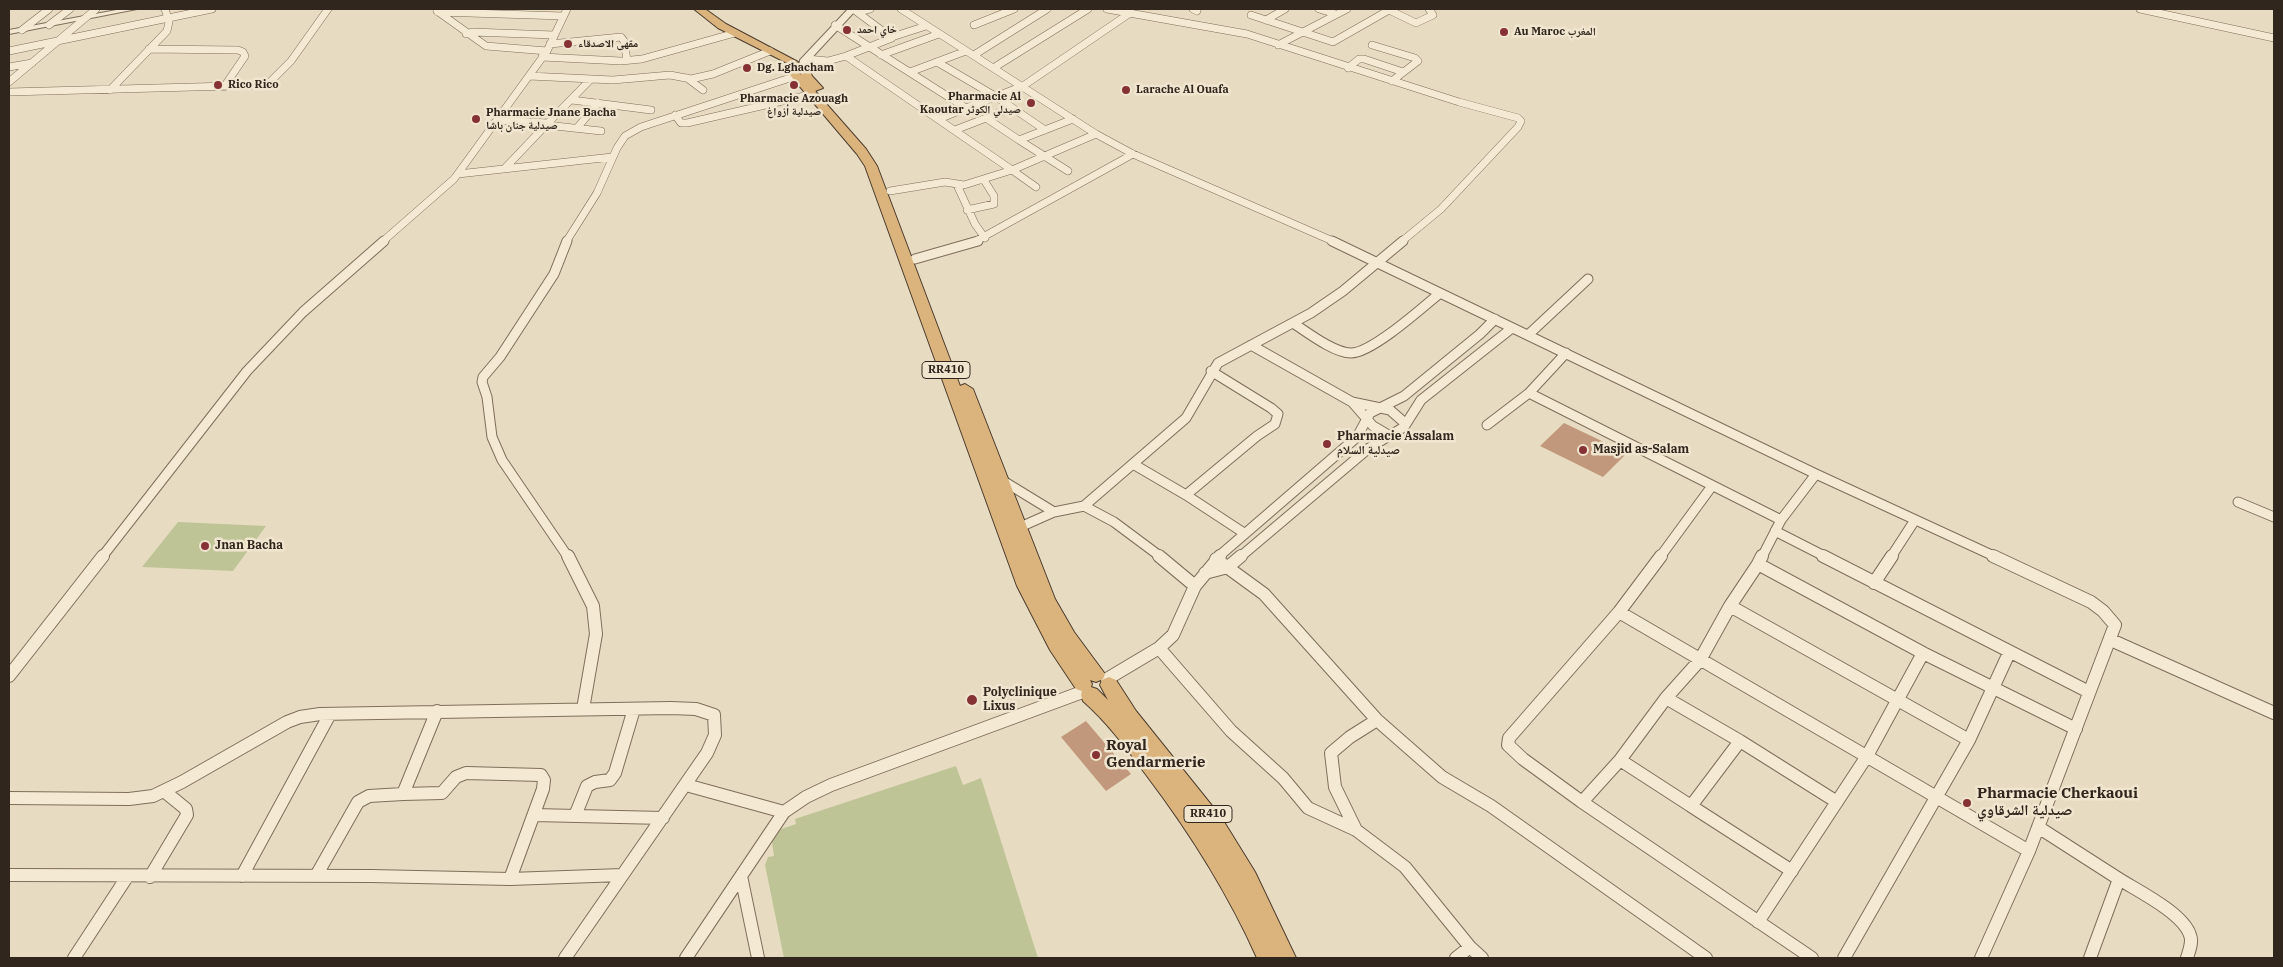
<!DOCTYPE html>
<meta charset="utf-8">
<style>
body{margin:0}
#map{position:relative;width:2283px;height:967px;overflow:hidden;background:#e7dcc1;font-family:"IBM Plex Serif",serif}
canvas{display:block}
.frame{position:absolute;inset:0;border:10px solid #30261d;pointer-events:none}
</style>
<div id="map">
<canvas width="2283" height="967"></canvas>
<div class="frame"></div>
</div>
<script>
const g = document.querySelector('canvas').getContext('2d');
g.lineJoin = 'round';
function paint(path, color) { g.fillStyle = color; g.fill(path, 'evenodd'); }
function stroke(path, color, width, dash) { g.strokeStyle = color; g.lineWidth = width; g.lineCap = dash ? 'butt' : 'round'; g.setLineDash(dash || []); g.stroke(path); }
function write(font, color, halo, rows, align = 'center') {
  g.font = font + ' "IBM Plex Serif","Noto Naskh Arabic",serif'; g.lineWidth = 5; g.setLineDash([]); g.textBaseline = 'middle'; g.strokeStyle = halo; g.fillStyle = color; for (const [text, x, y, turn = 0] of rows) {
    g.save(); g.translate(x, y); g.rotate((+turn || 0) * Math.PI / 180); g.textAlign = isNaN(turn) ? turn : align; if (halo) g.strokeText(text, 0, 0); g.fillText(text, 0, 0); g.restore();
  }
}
const green = new Path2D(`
 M178,522L266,526L233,571L142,567Z
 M956,766L963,785L981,778L1038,958H784L765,865L768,857L774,856L772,842L781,829L796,824L795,819Z`);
const building = new Path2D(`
 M1564,423L1627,453L1603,477L1540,446Z
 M1086,721L1131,774L1106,791L1061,737Z`);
const minorFar2 = new Path2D(`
 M853,9L892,38L846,56L1012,170L964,185L945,182L890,191
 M901,9L1096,134L1133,154L1335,242
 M1107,9L1247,34L1459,102L1518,118L1521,121L1518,127L1441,209L1401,242
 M1193,9L1197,11
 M1319,9L1336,14
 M1387,9L1416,23L1433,15L1429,9
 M2140,9L2274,38
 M437,11L486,46L547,51
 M438,12L563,16
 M858,12L870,9
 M1251,15L1333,42L1389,10
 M1266,20L1285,9
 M49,25L70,9
 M835,25L966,108L939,119
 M974,25L1014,9
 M22,30L49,9
 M466,34L472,32L554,35
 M892,37L926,26
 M550,44L621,37L624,41L627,60
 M1278,45L1347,9
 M1372,45L1415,58L1418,61L1392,81
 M149,49L238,50L243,52L245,56L224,87
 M9,51L212,9
 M881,55L939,34
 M974,55L1047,9
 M542,57L621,61L642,59L735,33
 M807,59L828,61L846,56
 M937,62L995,96L1045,130
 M9,67L32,63
 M995,67L1088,9
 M1348,68L1359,59H1364L1403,72
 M910,72L966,51
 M529,76L613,80L670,75L691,79L713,74L770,51
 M687,78L703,90
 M9,82L96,9
 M110,90L167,31L169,22L165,9
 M9,92L267,85L291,61L328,9
 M572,100L651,110
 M966,108L1023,86L1130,13
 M675,115L681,123H687L813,94
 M986,118L1019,140
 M497,120L548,123L590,80
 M546,125L601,131
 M577,128L598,103
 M955,130L1012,108
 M506,167L548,123
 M1068,171L1019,140L1073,119
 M458,174L612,157
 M957,185L975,224L985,238
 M1036,187L1012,170L1096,134
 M967,210L994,204V196L984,180
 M382,242L454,179L547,51L567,9
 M566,242L597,193L617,148L625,136L641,127L796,76
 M974,242L1133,154`);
const minorFar1 = new Path2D(`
 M567,241L554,274L500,357L483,377L482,382L487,397L492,437L502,460L568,557
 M1332,241L1816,474L1996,557
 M915,259L978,241
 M1293,323C1307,332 1334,353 1351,353C1372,353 1423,307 1440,293
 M1528,335L1588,279
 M1251,345L1352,402L1390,410L1406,424
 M1566,353L1529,393L1781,520
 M1352,402L1373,426L1390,436
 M1487,425L1529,393
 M1133,464L1186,495L1257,436L1275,424L1278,414L1271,408L1211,371
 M1000,479L1054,512
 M1186,495L1244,533
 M2238,502L2274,517
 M1084,506L1114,522L1161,557
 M1018,528L1054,512L1084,506L1186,418L1218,363L1311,313L1343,291L1403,241
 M1775,531L1826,557
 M102,557L247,371L303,312L384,241
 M1218,557L1357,437L1370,413L1404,396L1480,334L1495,319
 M1240,557L1369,448L1404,427L1421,400L1512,328
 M1660,557L1712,486
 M1762,557L1781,520L1816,474
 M1891,557L1915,520`);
const minor = new Path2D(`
 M568,556L593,606L596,634L583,709
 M1159,556L1195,586L1220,556
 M1661,556L1619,612L1509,738L1508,745L1523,759L1582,802L1812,958
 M1762,556L1758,564L1923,653L2076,729
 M1823,556L2089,692
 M1216,559L1264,594L1377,720L1442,777L1491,806L1706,958
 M1205,573L1228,567L1241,556
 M1874,583L1892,556
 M1730,606L1969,740
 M1619,612L2029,851
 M2111,640L2274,713
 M1159,648L1231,731L1283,778L1308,808L1356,830L1405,867L1470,947
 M9,676L103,556
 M1107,679L1159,648L1173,635L1195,586
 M1666,698L1700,660L1730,606L1758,564
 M1620,760L1691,806
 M686,785L784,812L741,876L758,958
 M403,794L442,793L456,777L466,773L541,775L544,780L543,789L510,879
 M9,798L129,799L153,796L182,782L287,722L300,717L320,714L671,708L696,709L714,715L715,735L707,753L565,958
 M1582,802L1620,760L1666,698L1740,741
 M784,812L806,797L831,785L1085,691
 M534,815L663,818
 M575,816L587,786L595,782L610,780L615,773L634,709
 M2038,827L2119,879
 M1356,830L1335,787L1331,753L1350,737L1377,720
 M1792,871L1691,806L1740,741L1837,802
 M9,875L371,876L510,879L622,875
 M242,876L330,714
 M316,876L358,802L369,796L403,794L437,711
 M150,877L187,815L186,809L164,791
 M1758,922L1867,756L1923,653
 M74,958L127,877
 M686,958L741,876
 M1456,958L1470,947L1482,958
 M1844,958L1969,740L2009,653
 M1981,958L2029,851L2115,625L2103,611L2091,602L1993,556
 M2090,958L2119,879C2138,891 2183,913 2190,935C2193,942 2189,951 2187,958`);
const tertiary = new Path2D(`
 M122,9H137L9,34V30Z
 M848,9H857L806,64H800V60Z`);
const trunk = new Path2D(`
 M694,9H705L726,24L798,62L797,64H789L718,28Z
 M804,64L808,65L812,76L823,88L815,91L866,149L877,166L960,386L965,384L973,389L1055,599L1074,632L1105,674L1103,679L1096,682L1090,680L1092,684L1091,687L1097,689L1108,700L1100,685L1102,680L1109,677L1116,680L1136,711L1221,817L1255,872L1296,958H1257C1228,893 1190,833 1147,776C1127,749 1108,723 1083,701L1081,695L1082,691L1076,689L1050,650L1017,586L865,166L857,154L785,69L786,67H794L801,75L799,67Z`);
const markers = [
 [847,30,5,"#863234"],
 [1504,32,5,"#863234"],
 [568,44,5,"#863234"],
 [747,68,5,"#863234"],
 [218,85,5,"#863234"],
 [794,85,5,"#863234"],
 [1126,90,5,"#863234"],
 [1031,103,5,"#863234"],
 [476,119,5,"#863234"],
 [1327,444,5,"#863234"],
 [1583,450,5,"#863234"],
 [205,546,5,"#863234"],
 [972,700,6,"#863234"],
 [1096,755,5,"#863234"],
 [1967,803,5,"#863234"]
];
const farPoinames = [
 ["خاي احمد",857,30],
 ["Au Maroc المغرب",1514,32],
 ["مقهى الاصدقاء",578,44],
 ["Dg. Lghacham",757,68],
 ["Rico Rico",228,85],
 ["Larache Al Ouafa",1136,90],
 ["Pharmacie Al",1021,97,"right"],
 ["Kaoutar صيدلي الكوثر",1021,110,"right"],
 ["Pharmacie Azouagh",794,99,"center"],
 ["صيدلية أزواغ",794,112,"center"],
 ["Pharmacie Jnane Bacha",486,113],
 ["صيدلية جنان باشا",486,126]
];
const shields = [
 [946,370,48],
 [1208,814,48]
];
const shieldNames = [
 ["RR410",946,370],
 ["RR410",1208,814]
];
const poiNames = [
 ["Pharmacie Assalam",1337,437],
 ["صيدلية السلام",1337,451],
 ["Masjid as-Salam",1593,450],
 ["Jnan Bacha",215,546],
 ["Polyclinique",983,693],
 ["Lixus",983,707]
];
const nearPoinames = [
 ["Royal",1106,746],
 ["Gendarmerie",1106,763],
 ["Pharmacie Cherkaoui",1977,794],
 ["صيدلية الشرقاوي",1977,811]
];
paint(green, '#bfc497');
paint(building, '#c1987b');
stroke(minorFar2, '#7f6e5b', 8);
stroke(minorFar1, '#7f6e5b', 11);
stroke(minor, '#7f6e5b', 14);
stroke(tertiary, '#7f6e5b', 2);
stroke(trunk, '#4d3c2f', 2);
stroke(minorFar2, '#f4e9d3', 7);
stroke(minorFar1, '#f4e9d3', 9);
stroke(minor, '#f4e9d3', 12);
paint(tertiary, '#f4e9d3');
paint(trunk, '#dab47c');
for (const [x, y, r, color] of markers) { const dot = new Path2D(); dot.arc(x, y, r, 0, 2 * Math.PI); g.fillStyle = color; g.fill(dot); stroke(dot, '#f0e6d0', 2); }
write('bold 11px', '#30261d', '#f0e6d0', farPoinames, 'left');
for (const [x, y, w] of shields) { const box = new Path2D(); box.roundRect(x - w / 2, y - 8.5, w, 17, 4); g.fillStyle = '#f0e6d0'; g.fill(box); stroke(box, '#30261d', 1); }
write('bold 11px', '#30261d', null, shieldNames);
write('bold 12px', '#30261d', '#f0e6d0', poiNames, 'left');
write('bold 15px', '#30261d', '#f0e6d0', nearPoinames, 'left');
</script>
